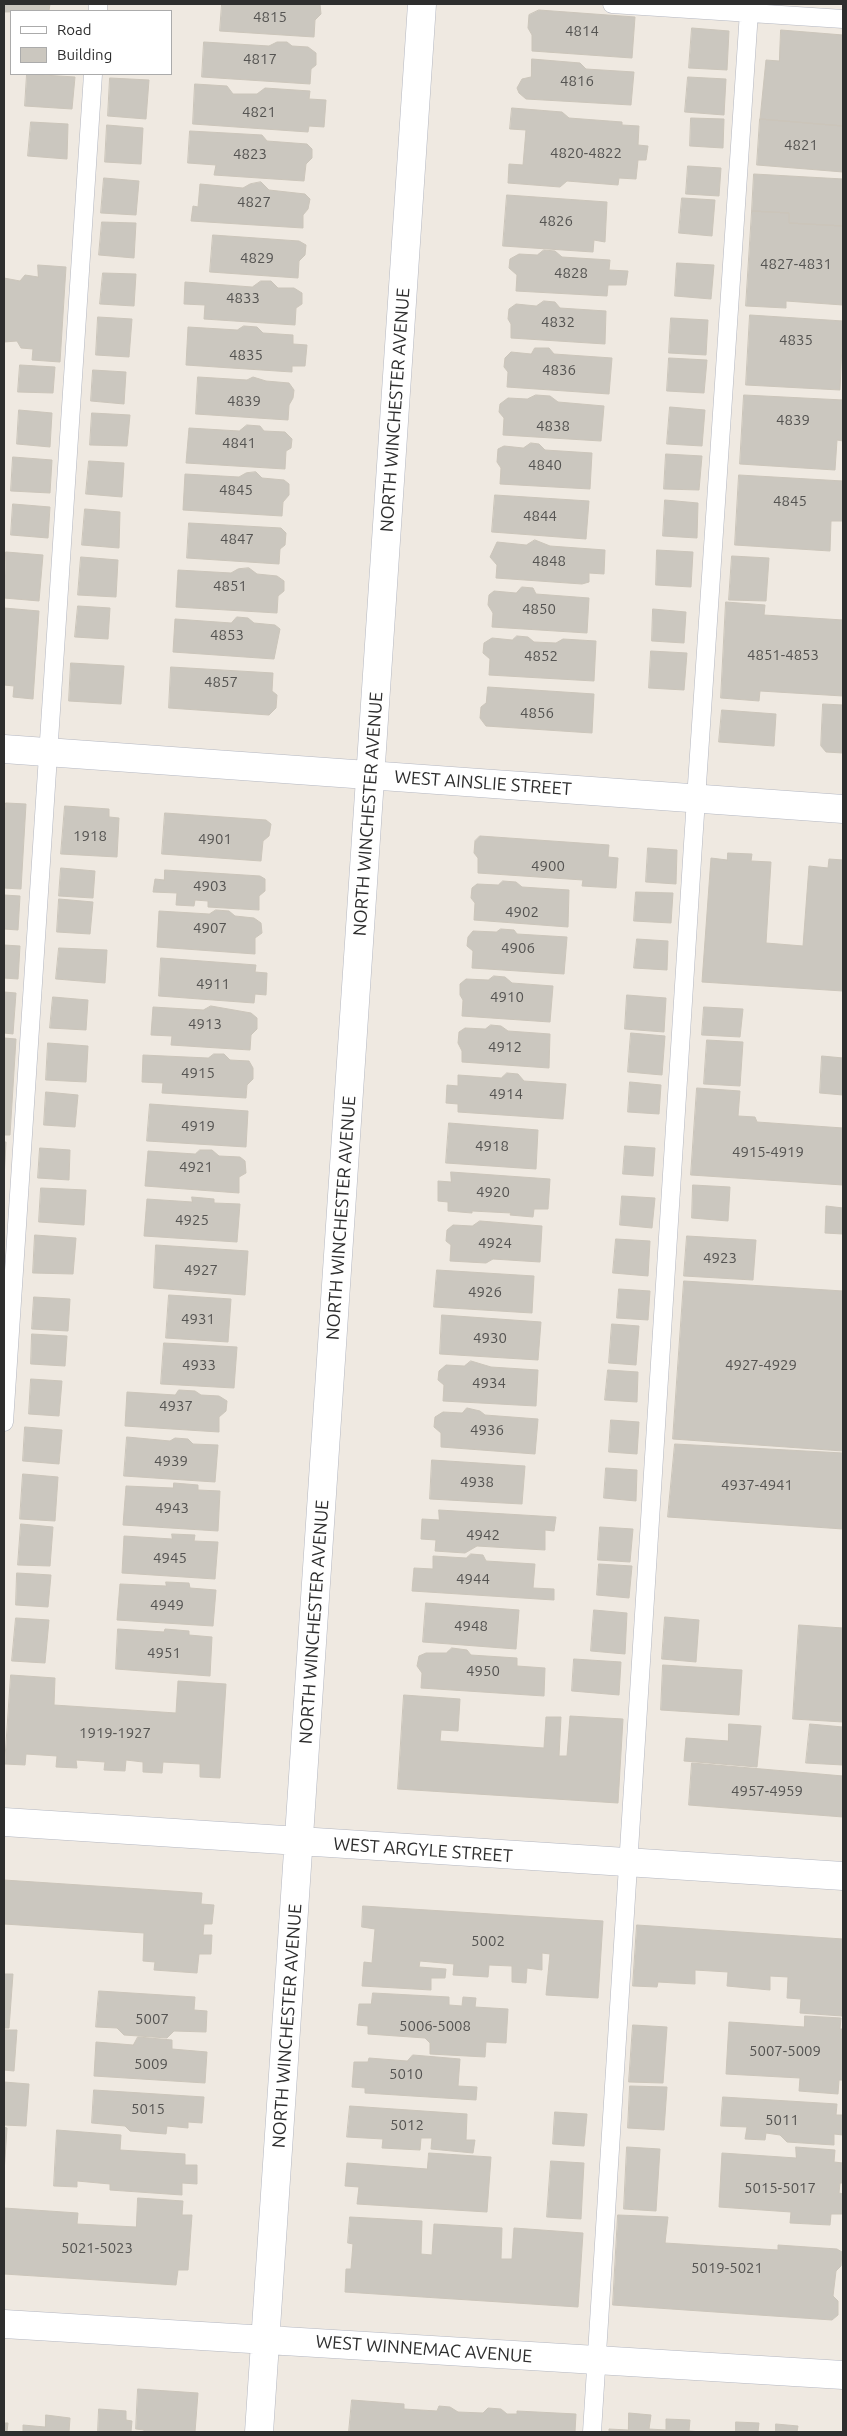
<!DOCTYPE html>
<style>
body{margin:0}
#map{position:relative;width:847px;height:2436px;overflow:hidden;background:#efe9e1;font-family:Ubuntu,sans-serif}
canvas{display:block}
.frame{position:absolute;inset:0;border:5px solid #2e2e2e;pointer-events:none}
.legend{position:absolute;left:10px;top:10px;width:162px;height:65px;box-sizing:border-box;background:#fff;border:1px solid #ababab;margin:0;padding:6px 9px;list-style:none;font-size:15px;color:#2e2e2e}
.legend li{display:flex;align-items:center;gap:10px;height:25px}
.legend b{width:25px;border:1px solid #ababab}
</style>
<div id="map">
<canvas width="847" height="2436"></canvas>
<div class="frame"></div>
<ul class="legend">
<li><b style="height:6px;background:#fff"></b>Road</li>
<li><b style="height:14px;background:#cbc7bf"></b>Building</li>
</ul>
</div>
<script>
const g = document.querySelector('canvas').getContext('2d');
g.lineJoin = 'round';
function paint(path, color) { g.fillStyle = color; g.fill(path, 'evenodd'); }
function stroke(path, color, width, dash) { g.strokeStyle = color; g.lineWidth = width; g.lineCap = dash ? 'butt' : 'round'; g.setLineDash(dash || []); g.stroke(path); }
function write(font, color, halo, rows, align = 'center') {
  g.font = font + ' Ubuntu,sans-serif'; g.lineWidth = 4; g.setLineDash([]); g.textBaseline = 'middle'; g.strokeStyle = halo; g.fillStyle = color; for (const [text, x, y, turn = 0] of rows) {
    g.save(); g.translate(x, y); g.rotate((+turn || 0) * Math.PI / 180); g.textAlign = isNaN(turn) ? turn : align; if (halo) g.strokeText(text, 0, 0); g.fillText(text, 0, 0); g.restore();
  }
}
const building = new Path2D(`
 M4,4H50L49,11L4,12Z
 M222,4H320L321,14L315,20L314,37L220,31Z
 M539,10L635,17L632,58L532,51V35L528,28L529,15Z
 M692,28L729,31L727,70L689,68Z
 M781,30L843,35V126L760,119L766,60L779,61Z
 M204,42L269,46L277,42H287L292,46L308,47L316,53V65L311,69L310,84L202,77Z
 M532,59L580,63L586,69L634,72L631,105L526,99L519,93L517,88L522,79L531,77Z
 M27,74L75,77L72,109L25,106Z
 M688,77L726,79L724,115L685,112Z
 M110,78L149,80L146,119L108,116Z
 M195,84L227,86L233,94H257L265,88L310,91L309,99L326,100L324,127L309,126L308,132L193,124Z
 M512,108L562,112L569,118L622,122V125L639,126L638,145L648,146L646,160H638L636,179L619,178L618,185L567,181L560,187L508,183L509,164L523,165L526,130L510,129Z
 M691,118L724,119L723,148L690,146Z
 M760,119L843,126V172L757,165Z
 M31,122L68,124L67,159L28,156Z
 M107,125L143,128L141,164L105,162Z
 M190,131L262,135L267,141L307,144L312,149V158L306,164L304,181L214,175L216,165L188,163Z
 M688,166L721,168L719,196L686,194Z
 M754,174L843,179V226L789,223V213L752,211Z
 M104,178L139,181L136,215L101,213Z
 M261,182L269,190L305,194L310,199L308,209L303,215V228L191,221L193,206L198,207L200,184L243,188L250,184Z
 M507,195L607,202L605,242L594,240L593,252L503,246Z
 M682,198L715,200L712,236L679,233Z
 M752,211L789,213V223L843,226V305L786,301V308L746,306Z
 M102,222L136,223L134,258L99,255Z
 M213,235L299,241L306,245L305,255L299,261L298,278L210,272Z
 M544,250L555,251L562,257L610,260L609,270L628,271L626,285H608L607,296L516,291L517,275L509,268L510,259L519,254L537,255Z
 M677,263L714,265L711,299L675,296Z
 M38,265L66,267L60,362L32,360L33,349L21,348L17,341L4,342V278L20,281L25,275L38,277Z
 M103,273L136,274L134,306L100,304Z
 M261,281H271L278,288H294L302,293V304L296,308L295,325L204,319L205,305L184,304L185,282L252,287Z
 M544,301L555,302L560,308L606,311L605,344L511,338V324L508,319L509,309L516,304L536,306Z
 M750,315L843,321L840,390L746,385Z
 M98,317L132,319L129,357L96,355Z
 M671,318L708,320L706,355L669,353Z
 M244,326L257,327L263,333L293,335V344L307,345L305,366H292V372L186,365L188,327L237,330Z
 M535,348H549L554,354L612,358L609,394L507,387L508,372L504,367L505,358L511,352L531,354Z
 M669,358L707,360L704,393L667,391Z
 M20,365L55,367L53,393L18,392Z
 M93,370L126,372L124,404L91,401Z
 M198,377L247,380L253,377L266,381L289,383L294,390L293,398L289,405L288,420L196,414Z
 M536,395L550,396L558,402L604,406L601,441L503,435L504,418L499,412L500,404L508,398L527,399Z
 M744,395L843,400V441L837,440L835,470L740,464Z
 M670,407L705,410L702,446L667,444Z
 M19,410L52,413L50,447L17,444Z
 M92,413L130,415L127,446L90,445Z
 M247,425L260,426L264,431L285,432L292,439L291,448L286,451L285,469L186,463L189,428L239,431Z
 M531,443L539,444L545,450L592,453L590,489L500,484L501,468L497,462L498,449L504,446L523,448Z
 M666,454L702,456L699,490L664,489Z
 M13,457L52,460L50,493L11,491Z
 M89,461L124,463L122,497L86,494Z
 M256,472L262,478L284,480L289,484V495L283,502L282,516L183,510L185,474L239,477L246,473Z
 M739,475L843,481V521H831L830,551L735,545Z
 M495,495L589,501L586,539L492,532Z
 M665,500L698,503L697,538L663,536Z
 M13,504L50,507L48,538L11,535Z
 M85,509L120,512L119,548L82,545Z
 M189,523L281,528L286,533L285,545L280,549L279,564L187,558Z
 M535,540L550,546L605,550L604,574L589,573V582L582,584L496,578L497,565L490,557L497,542L526,545Z
 M657,550L693,552L691,587L656,585Z
 M6,552L43,555L39,601L4,598Z
 M732,556L769,558L766,601L729,600Z
 M81,557L118,560L116,597L78,595Z
 M249,568L257,574L277,576L284,581V591L278,596L277,613L176,607L178,570L231,573L238,569Z
 M522,587L533,588L536,594L589,598L587,633L492,627L493,613L488,605L489,595L494,591L516,593Z
 M726,602L765,605L764,615L843,620V696L760,691L759,701L721,698Z
 M78,606L110,608L108,639L75,637Z
 M4,608L39,611L33,699L13,697L14,686L4,685Z
 M653,609L686,612L684,643L652,641Z
 M237,617L248,618L254,623L275,625L280,629L274,659L173,652L175,619L231,623Z
 M517,636L528,637L534,642L556,643L563,639L596,641L594,681L489,675L490,659L483,653L484,643L492,638L512,640Z
 M651,651L687,653L684,690L649,688Z
 M71,663L124,666L121,704L69,701Z
 M171,667L273,673L272,691L277,695L276,708L269,715L169,708Z
 M488,687L594,694L592,733L486,726L480,718L481,707L486,703Z
 M823,704L843,705V753L826,752L821,746Z
 M722,710L776,714L774,746L719,742Z
 M6,803L26,804L21,889L4,888V814Z
 M65,806L109,809V817L119,818L117,857L61,854Z
 M165,813L266,820L271,824L269,836L263,841L261,861L162,854Z
 M480,836L609,845L608,857L618,858L616,888L582,886L583,880L478,873V858L474,853L475,841Z
 M648,848L677,850L676,884L646,882Z
 M728,853L752,854L751,861L771,862L766,943L803,946L809,866L828,868L829,859L843,860V991L702,982L711,858L727,860Z
 M61,868L95,871L93,898L59,896Z
 M165,870L260,876L265,879V891L259,896V910L208,907V901L195,900L194,906L176,905L177,893L153,892L155,879L164,880Z
 M503,881L516,882L522,887L569,890L568,927L474,920L475,903L471,898L472,888L477,884L498,885Z
 M636,892L673,893L671,923L634,921Z
 M4,895L20,896L18,930L4,929Z
 M59,899L93,902L90,934L57,932Z
 M216,910L229,911L235,916L254,918L261,923L262,933L255,938V954L157,947L159,911L209,914Z
 M501,929L514,930L517,934L567,937L564,974L472,968L473,951L467,946L468,937L473,931L496,932Z
 M637,939L668,941L667,970L634,968Z
 M4,945L20,946L18,979L4,978Z
 M59,948L107,950L105,983L56,979Z
 M161,958L256,965L255,972L267,973L266,995L255,994L254,1003L159,996Z
 M494,976L505,977L512,983L553,986L550,1022L462,1016L463,1000L460,995V984L466,979L488,980Z
 M4,992L16,993L13,1034L4,1033Z
 M627,995L666,998L664,1032L625,1029Z
 M53,997L88,1000L86,1030L50,1028Z
 M211,1006L251,1013L257,1018V1029L251,1035L250,1050L171,1045L172,1036L151,1035L153,1007L203,1010Z
 M704,1007L743,1009L740,1037L702,1035Z
 M491,1025L501,1026L508,1031L550,1034L549,1068L462,1062V1051L458,1043L459,1032L465,1028L485,1029Z
 M631,1033L665,1036L662,1075L628,1072Z
 M4,1038L16,1039L10,1135H4Z
 M707,1040L743,1042L740,1086L704,1084Z
 M48,1043L88,1046L86,1082L46,1080Z
 M214,1054H224L230,1060L249,1061L253,1068V1079L247,1085L246,1098L162,1093L163,1083L142,1082L143,1055L208,1058Z
 M822,1056L843,1058V1095L820,1093Z
 M507,1073L518,1074L524,1081L566,1084L563,1119L458,1112V1104L446,1103L447,1085L458,1086V1075L501,1078Z
 M630,1082L661,1085L659,1114L628,1112Z
 M697,1088L740,1091L738,1116L755,1117L757,1122L843,1128V1185L691,1175Z
 M46,1092L78,1095L75,1127L44,1125Z
 M150,1104L248,1111L246,1147L147,1141Z
 M449,1123L538,1130L536,1169L446,1163Z
 M4,1142H6L4,1179Z
 M625,1146L655,1148L653,1176L623,1174Z
 M40,1148L70,1150L69,1180L38,1178Z
 M200,1150H212L219,1156L240,1157L245,1161L246,1173L239,1177V1193L145,1186L148,1151L195,1154Z
 M451,1172L550,1179L548,1209H534L533,1217L510,1215L511,1213L472,1211V1213L448,1211V1202L438,1201V1181L451,1182Z
 M693,1185L730,1187L728,1221L692,1218Z
 M41,1188L86,1190L84,1225L39,1222Z
 M622,1196L655,1198L652,1228L620,1225Z
 M192,1197L214,1199V1203L240,1204L237,1242L144,1236L147,1199L192,1202Z
 M843,1204V1234L825,1233L826,1206L843,1208Z
 M480,1221L542,1226L540,1262L493,1259L486,1263L450,1261L451,1245L446,1241L447,1230L453,1225L472,1226Z
 M35,1235L76,1238L73,1274L33,1273Z
 M687,1236L756,1240L753,1280L684,1276Z
 M616,1239L650,1241L648,1276L613,1273Z
 M156,1245L248,1251L245,1295L154,1288Z
 M437,1270L534,1276L532,1313L434,1307Z
 M684,1281L843,1291V1451L673,1439Z
 M619,1289L650,1291L648,1320L617,1318Z
 M169,1295L231,1299L228,1342L166,1338Z
 M34,1297L70,1299L68,1331L32,1329Z
 M442,1315L541,1322L538,1360L440,1354Z
 M612,1324L639,1326L636,1365L609,1363Z
 M32,1334L67,1336L65,1366L31,1364Z
 M164,1343L237,1347L234,1388L161,1384Z
 M471,1361L491,1367L538,1370L536,1406L443,1401L444,1385L438,1380L439,1371L446,1365L464,1366Z
 M608,1370L638,1372L637,1402L605,1400Z
 M31,1379L62,1381L59,1416L29,1414Z
 M179,1390L195,1391L201,1395L219,1396L227,1401L226,1411L219,1417V1432L125,1426L127,1392L175,1395Z
 M467,1408L480,1411L485,1415L538,1419L535,1454L441,1447V1433L434,1427L435,1417L443,1412L462,1413Z
 M611,1420L639,1422L637,1454L609,1452Z
 M25,1427L62,1430L59,1464L23,1461Z
 M127,1437L170,1441L175,1438L188,1439L193,1444L218,1445L215,1482L124,1476Z
 M675,1444L843,1453V1529L668,1517Z
 M432,1460L525,1466L522,1504L430,1499Z
 M606,1468L637,1470L636,1501L604,1498Z
 M23,1474L58,1477L55,1521L20,1519Z
 M174,1483L198,1485V1490L220,1491L218,1531L123,1525L126,1486L173,1488Z
 M439,1510L556,1517L554,1531L545,1530V1550L477,1546L465,1553L435,1551L436,1540L421,1539L422,1519L439,1520Z
 M21,1524L53,1527L50,1566L18,1565Z
 M600,1527L633,1529L630,1562L598,1560Z
 M172,1534L195,1535L194,1541L218,1542L215,1579L122,1573L124,1536L172,1539Z
 M471,1554L483,1555L486,1561L535,1564L533,1588L554,1589V1600L412,1591L414,1568L433,1569V1556L466,1558Z
 M599,1564L632,1566L629,1598L597,1595Z
 M17,1573L51,1575L48,1607L16,1605Z
 M166,1582L189,1583L190,1588L216,1590L213,1626L117,1620L120,1584L166,1586Z
 M426,1603L519,1610L516,1649L423,1642Z
 M594,1610L627,1613L625,1654L591,1651Z
 M665,1617L699,1620L696,1662L662,1659Z
 M16,1618L49,1620L45,1663L12,1661Z
 M799,1625L843,1628V1722L793,1719Z
 M118,1629L164,1632L165,1629L189,1631V1635L212,1637L210,1676L116,1669Z
 M452,1648L467,1650L471,1655L517,1658V1666L545,1668L544,1696L421,1688L422,1673L417,1666L419,1656L426,1653H446Z
 M574,1659L621,1662L619,1695L572,1691Z
 M663,1665L742,1670L739,1715L661,1710Z
 M11,1675L55,1678L54,1705L176,1713L178,1681L226,1684L220,1778L200,1777V1764L163,1762L162,1773L143,1772V1762L126,1760L125,1771L104,1770L105,1762L76,1760L77,1768L56,1767L57,1756L26,1754L25,1765L5,1764Z
 M404,1695L460,1699L458,1731L441,1730L440,1741L544,1748L546,1717H561L559,1756H567L570,1716L623,1719L618,1803L398,1789Z
 M729,1724L761,1726L757,1767L684,1761L686,1738L728,1741Z
 M810,1724L843,1727V1765L806,1763Z
 M692,1763L843,1776V1817L689,1805Z
 M4,1880L202,1893L201,1904L214,1905L212,1924H204L203,1935H212L211,1954H199L197,1973L154,1970L155,1962L143,1961L144,1933L4,1924Z
 M363,1906L603,1921L598,1998L546,1995L550,1954L542,1953V1970L527,1968L526,1983L512,1982V1966L489,1965L488,1977L453,1975L454,1964L420,1961L419,1967L446,1969L445,1978H431V1990L362,1986L364,1962L372,1963L375,1929L362,1927Z
 M637,1925L843,1939L842,2016L800,2013L801,1999L787,1998L788,1977L770,1976V1990L727,1986L728,1972L695,1970V1984L658,1982L657,1987L633,1986Z
 M4,1974H13L9,2028H4Z
 M99,1991L195,1997L194,2010L207,2011L206,2032L174,2031L167,2038L124,2035L117,2028L96,2027Z
 M373,1993L449,1997V2005L462,2006L463,1997L476,1998L475,2007L508,2009L506,2043L486,2042L485,2057L430,2054V2043L425,2038L368,2034V2026L357,2025L359,2004H371Z
 M805,2016L841,2018L840,2029H843V2080H839L838,2094L799,2091L800,2078L726,2074L729,2022L804,2027Z
 M633,2025L667,2027L663,2083L629,2082Z
 M4,2030H17L14,2071L4,2070Z
 M138,2037L172,2040V2049L207,2052L205,2083L94,2076L96,2042L133,2045Z
 M413,2055L460,2059L458,2086L477,2087L476,2100L365,2093V2088L352,2087L354,2062H368L369,2058L407,2061Z
 M4,2082L29,2084L26,2126L4,2125Z
 M630,2086L667,2087L664,2130L628,2128Z
 M94,2090L204,2097L202,2123L188,2122V2128L167,2126L166,2134L130,2131L125,2126L92,2123Z
 M723,2097L837,2104L836,2115H843V2135L834,2134V2145L787,2142L780,2135L766,2133L765,2140L745,2139L747,2127L721,2126Z
 M350,2106L467,2114L466,2140H475L473,2153L431,2149L432,2138H421L420,2150L382,2148L383,2139L347,2137Z
 M555,2112L587,2114L584,2146L553,2144Z
 M4,2127L7,2128L4,2173Z
 M57,2130L121,2135L120,2150L185,2154V2165H197V2184L182,2183V2195L110,2190V2184L77,2181V2187L54,2186Z
 M627,2147L660,2149L656,2211L624,2209Z
 M796,2147L835,2150L834,2162L843,2163V2183H840L839,2193L843,2194L842,2214H831L830,2225L790,2223L791,2212L719,2207L722,2153L796,2158Z
 M429,2153L491,2157L487,2212L357,2204L359,2187L345,2186L347,2163L427,2169Z
 M551,2161L584,2163L581,2219L547,2217Z
 M138,2198L183,2201L182,2215H192L188,2270H178L176,2285L4,2274V2208L78,2213L77,2224L136,2227Z
 M618,2215L668,2217L665,2243L778,2250V2245L837,2249L842,2252L841,2266L836,2271L833,2296L838,2301V2315L832,2320L613,2305Z
 M350,2217L422,2221L421,2254L432,2255L434,2224L502,2228L501,2259H512L514,2228L583,2233L578,2307L345,2292L346,2269H351L353,2244L348,2243Z
 M138,2389L198,2393L195,2432H144V2430L136,2429Z
 M352,2400L404,2404V2409L437,2411L439,2406L450,2407L458,2412L483,2413L488,2408L501,2409L507,2414H517V2411L576,2414L575,2432H349Z
 M99,2409L126,2411V2420L132,2421L131,2432H98Z
 M629,2413L651,2415L649,2429L666,2430V2419L690,2420L689,2431L702,2432H609V2429L628,2430Z
 M46,2415L70,2418L69,2432H23V2425L45,2427Z
 M736,2422L759,2423L758,2432H736Z
 M4,2423H8L7,2432H4Z
 M776,2424L798,2426L797,2432H776Z`);
const lane = new Path2D(`
 M612,4L843,19
 M98,11V4
 M4,1422L93,74
 M592,2432L693,844L749,12`);
const street = new Path2D(`
 M4,749L843,809
 M4,1822L843,1876
 M4,2324L843,2375
 M259,2432L422,4`);
const numberNames = [
 ["4815",270,17],
 ["4814",582,31],
 ["4817",260,59],
 ["4816",577,81],
 ["4821",259,112],
 ["4821",801,145],
 ["4820-4822",586,153],
 ["4823",250,154],
 ["4827",254,202],
 ["4826",556,221],
 ["4829",257,258],
 ["4827-4831",796,264],
 ["4828",571,273],
 ["4833",243,298],
 ["4832",558,322],
 ["4835",796,340],
 ["4835",246,355],
 ["4836",559,370],
 ["4839",244,401],
 ["4839",793,420],
 ["4838",553,426],
 ["4841",239,443],
 ["4840",545,465],
 ["4845",236,490],
 ["4845",790,501],
 ["4844",540,516],
 ["4847",237,539],
 ["4848",549,561],
 ["4851",230,586],
 ["4850",539,609],
 ["4853",227,635],
 ["4851-4853",783,655],
 ["4852",541,656],
 ["4857",221,682],
 ["4856",537,713],
 ["1918",90,836],
 ["4901",215,839],
 ["4900",548,866],
 ["4903",210,886],
 ["4902",522,912],
 ["4907",210,928],
 ["4906",518,948],
 ["4911",213,984],
 ["4910",507,997],
 ["4913",205,1024],
 ["4912",505,1047],
 ["4915",198,1073],
 ["4914",506,1094],
 ["4919",198,1126],
 ["4918",492,1146],
 ["4915-4919",768,1152],
 ["4921",196,1167],
 ["4920",493,1192],
 ["4925",192,1220],
 ["4924",495,1243],
 ["4923",720,1258],
 ["4927",201,1270],
 ["4926",485,1292],
 ["4931",198,1319],
 ["4930",490,1338],
 ["4933",199,1365],
 ["4927-4929",761,1365],
 ["4934",489,1383],
 ["4937",176,1406],
 ["4936",487,1430],
 ["4939",171,1461],
 ["4938",477,1482],
 ["4937-4941",757,1485],
 ["4943",172,1508],
 ["4942",483,1535],
 ["4945",170,1558],
 ["4944",473,1579],
 ["4949",167,1605],
 ["4948",471,1626],
 ["4951",164,1653],
 ["4950",483,1671],
 ["1919-1927",115,1733],
 ["4957-4959",767,1791],
 ["5002",488,1941],
 ["5007",152,2019],
 ["5006-5008",435,2026],
 ["5007-5009",785,2051],
 ["5009",151,2064],
 ["5010",406,2074],
 ["5015",148,2109],
 ["5011",782,2120],
 ["5012",407,2125],
 ["5015-5017",780,2188],
 ["5021-5023",97,2248],
 ["5019-5021",727,2268]
];
const streetNames = [
 ["NORTH WINCHESTER AVENUE",395,410,-86],
 ["WEST AINSLIE STREET",483,783,4],
 ["NORTH WINCHESTER AVENUE",368,814,-86],
 ["NORTH WINCHESTER AVENUE",341,1218,-86],
 ["NORTH WINCHESTER AVENUE",314,1622,-86],
 ["WEST ARGYLE STREET",423,1850,4],
 ["NORTH WINCHESTER AVENUE",287,2026,-86],
 ["WEST WINNEMAC AVENUE",424,2349,4]
];
paint(building, '#cbc7bf');
stroke(building, '#cbc5ba', 1);
stroke(lane, '#b4b7c1', 19);
stroke(street, '#b4b7c1', 29);
stroke(lane, '#fff', 18);
stroke(street, '#fff', 28);
write('15px', '#555452', null, numberNames);
write('18px', '#2e2e2e', '#fff', streetNames);
</script>
